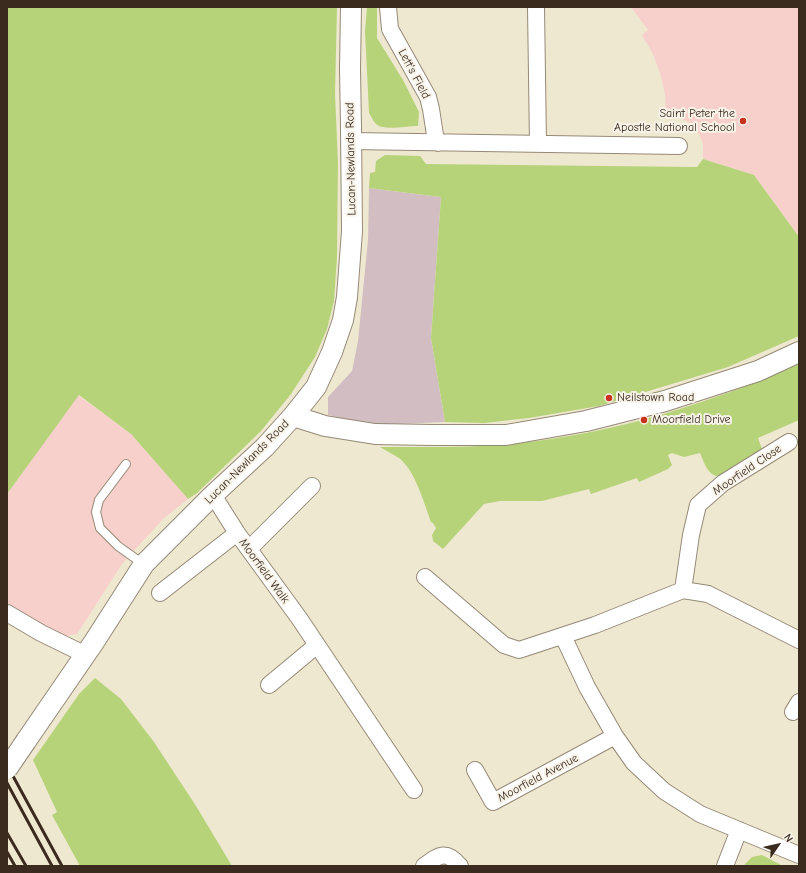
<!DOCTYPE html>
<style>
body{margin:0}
#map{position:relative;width:806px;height:873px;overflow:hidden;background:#efe8d0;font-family:"Comic Neue",sans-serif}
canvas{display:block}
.frame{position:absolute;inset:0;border:8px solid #3b2a1e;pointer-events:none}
.north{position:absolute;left:758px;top:825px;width:40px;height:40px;-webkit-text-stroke:3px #f7f3e8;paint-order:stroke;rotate:56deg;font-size:11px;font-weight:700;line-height:16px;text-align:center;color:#3b2a1e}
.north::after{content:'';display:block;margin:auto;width:14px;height:18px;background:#3b2a1e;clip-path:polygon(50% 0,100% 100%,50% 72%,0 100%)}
</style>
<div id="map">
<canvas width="806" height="873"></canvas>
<div class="frame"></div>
<div class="north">N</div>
</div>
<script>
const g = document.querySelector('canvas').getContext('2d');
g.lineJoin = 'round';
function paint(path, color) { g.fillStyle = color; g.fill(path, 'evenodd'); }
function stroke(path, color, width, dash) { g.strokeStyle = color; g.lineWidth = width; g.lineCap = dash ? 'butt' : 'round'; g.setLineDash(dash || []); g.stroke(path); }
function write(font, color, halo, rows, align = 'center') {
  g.font = font + ' "Comic Neue",sans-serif'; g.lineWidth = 4; g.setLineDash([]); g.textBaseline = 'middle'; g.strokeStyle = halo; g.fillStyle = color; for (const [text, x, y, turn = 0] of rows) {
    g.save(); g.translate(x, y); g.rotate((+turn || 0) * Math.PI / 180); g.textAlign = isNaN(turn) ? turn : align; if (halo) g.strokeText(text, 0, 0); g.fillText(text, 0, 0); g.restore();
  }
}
const built = new Path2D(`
 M631,7H799V237L754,175L703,159V144L700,136L696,129L690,123L682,119L666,118L665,95L661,76L653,54L642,35L648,30Z
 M78,395L131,434L188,499L163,519L122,564L77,634L66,636L50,629L17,611L7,603V494Z`);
const industrial = new Path2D(`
 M369,188L441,197L431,338L445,422L373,425L328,415V397L352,371L358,341L368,240Z`);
const green = new Path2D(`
 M7,7H337L335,94L338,163L337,257L334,301L327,329L315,357L291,394L261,431L196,494L188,499L131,434L79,395L7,494Z
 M367,7H377V38L403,80L419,112L418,126C408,126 383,131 376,124C373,121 371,116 369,113L365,31Z
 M385,155L420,156L426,164L697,167L703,159L754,175L799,237V336L728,367L599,406L529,418L484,423L445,422L431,338L441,197L369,188L370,173L375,172L376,161Z
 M799,364V420L758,438C760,445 764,449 760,456L720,476C708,477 704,462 700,453L684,457L672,453L668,455L672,465L668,469L639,482L637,478L591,494L589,489L542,501H500L484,504L443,549L433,541L432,535L436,528L433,523L431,522C424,503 415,470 399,458C393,454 386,451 380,447C426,447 473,448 519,443C616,433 710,403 799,364Z
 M95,678L121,699L154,742L196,806L232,866H80L52,815L57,812L33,760L79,694Z
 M762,855L783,866H743L752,857Z`);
const service = new Path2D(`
 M126,464L99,500L96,512L100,528L118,546L143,564`);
const minor = new Path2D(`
 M388,7L390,29L428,97L431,109L435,135L438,143
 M536,7L538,144
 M351,141L679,146
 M213,495L237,533L299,618L414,790
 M249,549L312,486
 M425,577L504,645L519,650L595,625L683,590L708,594L799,640
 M683,590L691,535L698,505L723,483L789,442
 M160,593L237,533
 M7,613L41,633L86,655
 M563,636L587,687L615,736L634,763L664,791L700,814L799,855
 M269,685L317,645
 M793,712L799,702
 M475,770L493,802L615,736
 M424,866C439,855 446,849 460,866
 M725,866L739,830`);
const tertiary = new Path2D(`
 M293,416L325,426L375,434L433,435H506L586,421L665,401L758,371L799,352
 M26,741L94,642L144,564L213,495L265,447L293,416L316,387L332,352L343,320L347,297L352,231L351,128L350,69L351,7`);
const rail = new Path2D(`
 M7,765L62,866
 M7,783L52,866
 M7,833L26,866
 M7,852L15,866`);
const tertiaryBridge = new Path2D(`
 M7,769L26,741`);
const markers = [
 [743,121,4,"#c8321e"],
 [609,398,4,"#c8321e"],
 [644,420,4,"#c8321e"]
];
const streetNames = [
 ["Lett's Field",414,74,62],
 ["Lucan-Newlands Road",351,159,-91],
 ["Lucan-Newlands Road",247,462,-45],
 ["Moorfield Close",747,470,-34],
 ["Moorfield Walk",264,571,54],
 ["Moorfield Avenue",538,778,-28]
];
const poiNames = [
 ["Saint Peter the",735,114,"right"],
 ["Apostle National School",735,128,"right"],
 ["Neilstown Road",617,398],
 ["Moorfield Drive",652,420]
];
paint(built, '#f7d0cb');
paint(industrial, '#d2bec2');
paint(green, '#b6d37a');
stroke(service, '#958977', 10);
stroke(minor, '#958977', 18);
stroke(tertiary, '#958977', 22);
stroke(service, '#fff', 8);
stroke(minor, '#fff', 16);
stroke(tertiary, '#fff', 20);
stroke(rail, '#3b2a1e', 3);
stroke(tertiaryBridge, '#958977', 22, []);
stroke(tertiaryBridge, '#fff', 20);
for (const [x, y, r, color] of markers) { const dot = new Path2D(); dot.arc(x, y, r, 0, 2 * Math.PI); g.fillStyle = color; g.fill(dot); stroke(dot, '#f7f3e8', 1.5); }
write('12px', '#3b2a1e', '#f7f3e8', streetNames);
write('12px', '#3b2a1e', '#f7f3e8', poiNames, 'left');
</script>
